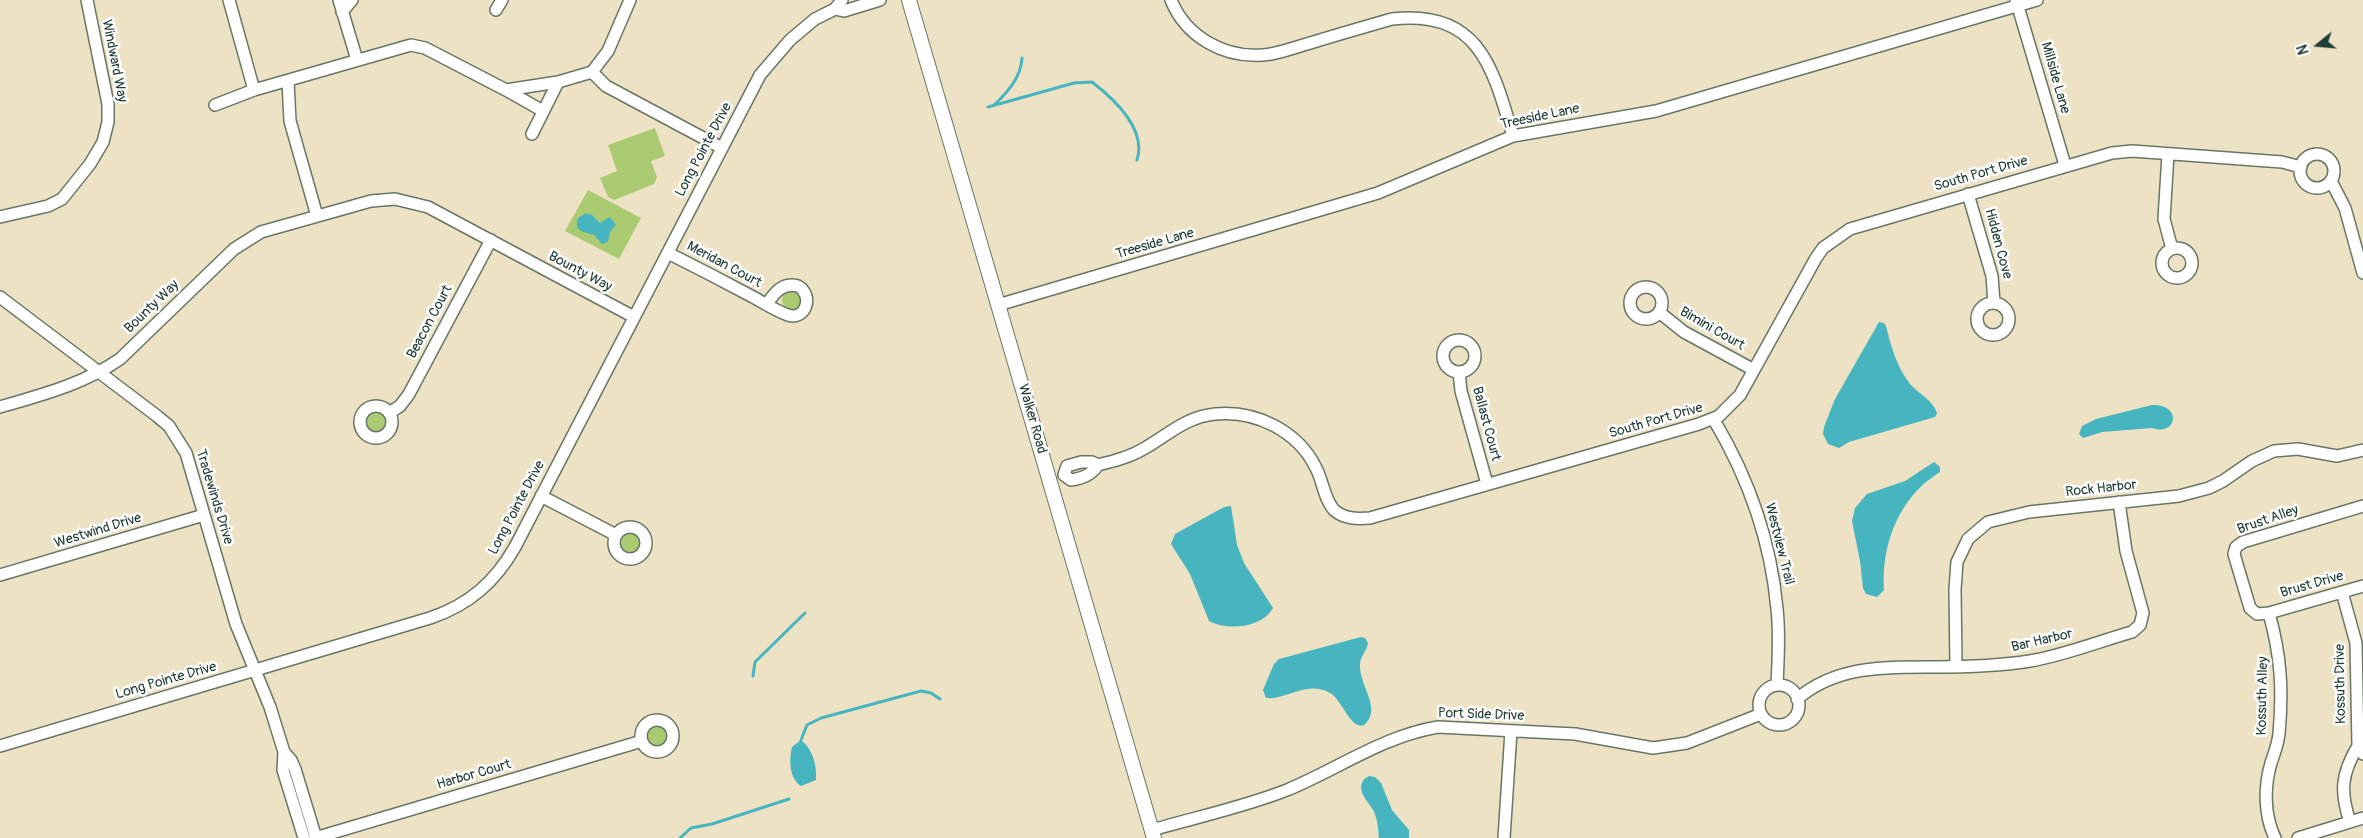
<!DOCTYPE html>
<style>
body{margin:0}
#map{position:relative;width:2363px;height:838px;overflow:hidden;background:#eee2c4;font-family:Pangolin,sans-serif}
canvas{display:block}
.north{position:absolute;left:2293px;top:20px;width:50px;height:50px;-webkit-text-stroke:4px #fff;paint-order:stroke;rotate:253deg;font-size:14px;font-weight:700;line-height:20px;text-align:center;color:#1f3d34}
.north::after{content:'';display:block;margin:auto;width:18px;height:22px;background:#1f3d34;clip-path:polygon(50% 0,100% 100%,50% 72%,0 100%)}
</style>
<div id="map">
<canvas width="2363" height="838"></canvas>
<div class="north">N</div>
</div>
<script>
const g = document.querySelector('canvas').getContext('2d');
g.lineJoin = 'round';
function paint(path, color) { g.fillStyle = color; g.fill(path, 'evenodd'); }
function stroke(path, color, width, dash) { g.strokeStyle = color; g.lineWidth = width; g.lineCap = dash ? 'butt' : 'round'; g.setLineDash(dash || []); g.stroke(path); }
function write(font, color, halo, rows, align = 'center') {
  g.font = font + ' Pangolin,sans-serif'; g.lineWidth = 5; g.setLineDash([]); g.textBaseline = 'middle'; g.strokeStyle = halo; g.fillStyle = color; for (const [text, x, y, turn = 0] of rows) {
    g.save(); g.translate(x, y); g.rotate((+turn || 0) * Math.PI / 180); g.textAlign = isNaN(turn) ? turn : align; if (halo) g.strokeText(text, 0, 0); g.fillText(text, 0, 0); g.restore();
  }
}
const green = new Path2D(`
 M655,128L665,156L651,161L657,177L654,184L614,200L608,197L600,178L617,171L608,145Z
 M588,190L641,218L619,259L565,231Z
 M782 300a10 10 0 1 1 20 0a10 10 0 1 1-20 0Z
 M366 422a10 10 0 1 1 20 0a10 10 0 1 1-20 0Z
 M620 543a10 10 0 1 1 20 0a10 10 0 1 1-20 0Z
 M647 737a11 11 0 1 1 22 0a11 11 0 1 1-22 0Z`);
const water = new Path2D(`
 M586,213L592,215L600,223L610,217L616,225L610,232L608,242L602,244L594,235C585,232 573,232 578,218Z
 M1879,322L1884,323L1886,326C1891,347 1897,367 1910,384C1919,394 1933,400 1937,413L1935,417L1849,442L1839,448L1828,444L1823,434L1824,427L1835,399Z
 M2152,405C2183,404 2177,437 2152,428L2102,432L2083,438L2079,434L2082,426L2096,419Z
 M1934,462L1940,467V472C1899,497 1881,544 1884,590L1877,597L1866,594L1863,588L1860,561L1852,521L1855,508L1867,494L1905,481Z
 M1231,506L1237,545L1244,563L1273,608C1262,628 1228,631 1209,621L1190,574L1171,544L1175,534L1224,507Z
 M1361,637L1365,638L1368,643C1367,651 1360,656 1360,665C1359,686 1383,709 1364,725C1350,730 1342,699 1330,693C1306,680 1288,700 1266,698L1263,690L1274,664L1279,659Z
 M801,740C813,749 817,766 816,780L801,786C789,778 789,760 792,747Z
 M1369,776L1375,777L1381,783L1392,810L1409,830V838H1379C1378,830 1378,822 1375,814C1370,801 1355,793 1364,779Z`);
const stream = new Path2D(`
 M994,105C1008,92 1021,77 1022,58
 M988,107L1074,83L1092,82C1114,99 1147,129 1137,160
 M753,676L755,662L805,613
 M801,740L807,725L821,718L921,691L931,693L940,699
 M680,838L691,828L712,824L789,799`);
const minor = new Path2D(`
 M229,0L254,90
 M339,0L357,60
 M630,0L608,51L592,72L606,86L722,148
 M1171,0C1186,37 1224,58 1263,55C1278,54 1293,48 1307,44C1336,35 1364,27 1392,19C1479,9 1493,68 1513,136
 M2016,0L2065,165
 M835,9L844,11L880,0
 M496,10L502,0
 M342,12L352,0
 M288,81L290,121L317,216
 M506,90L543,111
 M215,105L254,90L411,45L425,48L506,90L558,82L592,72
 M532,134L558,82
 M2168,154L2164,219L2172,249
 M2300 171a17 17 0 1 1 34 0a17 17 0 1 1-34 0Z
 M2331,181L2345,208L2363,273
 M1968,194L1992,276L1994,303
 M0,217L48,206L62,199L90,164L103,142L108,122V104L87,0
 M2162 263a15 15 0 1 1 30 0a15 15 0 1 1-30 0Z
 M668,253C696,267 725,282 753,297C764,303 776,311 788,315C806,321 814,295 798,286C783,282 775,292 767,304
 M1630 303a16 16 0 1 1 32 0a16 16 0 1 1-32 0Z
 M0,297L157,416L169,426L186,453L236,624L270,707L284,752L291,760L295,769L316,838
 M1977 319a16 16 0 1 1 32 0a16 16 0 1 1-32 0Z
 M998,305L1378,193L1513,136L1656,111L2037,0
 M1659,312L1684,332L1754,370
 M1443 356a16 16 0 1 1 32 0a16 16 0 1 1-32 0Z
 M1459,372L1461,391L1487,484
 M360 422a16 16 0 1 1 32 0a16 16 0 1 1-32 0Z
 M0,407C41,395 84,384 120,359L234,249L261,232L371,201L395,199L428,207L634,317
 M389,413L400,406L409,394L491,240
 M1714,420C1748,477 1771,542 1777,609C1780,635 1778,660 1777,685
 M1081,462H1092L1098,465C1091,475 1083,478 1071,480L1064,475L1067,466Z
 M1098,465C1114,461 1130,457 1145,448C1169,434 1186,417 1215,414C1256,410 1298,431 1316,468C1323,481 1324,499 1334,510C1344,519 1357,519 1370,518L1699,424L1719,416L1740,395L1816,258L1823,248L1850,229L2112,153L2132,151L2282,162L2301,167
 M541,496L616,535
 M2363,506L2243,542L2236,547L2234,554L2250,608L2257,614L2269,613L2363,586
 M614 543a16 16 0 1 1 32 0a16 16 0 1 1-32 0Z
 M0,575L204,515
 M2342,592L2356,643L2358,746L2363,754
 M2269,613C2281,656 2283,690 2279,734C2278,744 2274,754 2271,763C2264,787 2264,815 2275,838
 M1956,667L1955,589L1957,562L1968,539L1988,522L2029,512L2179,496L2209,488L2223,481L2252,461L2274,451L2298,449L2337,456L2363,450
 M1759 705a20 20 0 1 1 40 0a20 20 0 1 1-40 0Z
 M1797,699C1837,665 1886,667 1935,667C1966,667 1998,666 2030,661C2062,656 2100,641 2132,632L2140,625L2143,613L2126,551L2119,502
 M641 736a16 16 0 1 1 32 0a16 16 0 1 1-32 0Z
 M0,746L430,618C469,605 495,582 515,547L760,75L790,40L815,19L835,9L842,0
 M284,752L283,770L304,838
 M2350,822C2340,792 2341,774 2358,746
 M1152,830C1197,817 1244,807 1287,790C1338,769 1383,736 1438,727L1575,734L1653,748L1687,743L1761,714
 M315,838L642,741
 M1504,838L1511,731
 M2298,838L2363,818`);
const tertiary = new Path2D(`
 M909,0L1154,838`);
const streetNames = [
 ["Windward Way",114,61,79],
 ["Millside Lane",2055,78,74],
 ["Treeside Lane",1540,117,-12],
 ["Long Pointe Drive",704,150,-62],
 ["South Port Drive",1981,174,-16],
 ["Treeside Lane",1155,244,-16],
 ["Hidden Cove",1998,244,75],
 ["Meridan Court",724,265,28],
 ["Bounty Way",580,272,28],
 ["Bounty Way",152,307,-44],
 ["Beacon Court",430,322,-62],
 ["Bimini Court",1712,329,30],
 ["Walker Road",1032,419,74],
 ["South Port Drive",1656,421,-16],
 ["Ballast Court",1486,424,75],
 ["Rock Harbor",2101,489,-6],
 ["Tradewinds Drive",214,497,73],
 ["Long Pointe Drive",517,508,-62],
 ["Brust Alley",2268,520,-19],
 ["Westwind Drive",98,531,-17],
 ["Westview Trail",1779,544,76],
 ["Brust Drive",2312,585,-16],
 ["Bar Harbor",2042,641,-13],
 ["Long Pointe Drive",166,681,-16],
 ["Kossuth Drive",2341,684,-91],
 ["Kossuth Alley",2263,696,-89],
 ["Port Side Drive",1481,715,2],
 ["Harbor Court",474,775,-16]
];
paint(green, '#abcb73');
paint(water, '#46b5c0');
stroke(stream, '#46b5c0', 3);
stroke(minor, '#677766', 14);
stroke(tertiary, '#677766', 16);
stroke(minor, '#fff', 11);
stroke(tertiary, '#fff', 14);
write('14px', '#1f3d34', '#fff', streetNames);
</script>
